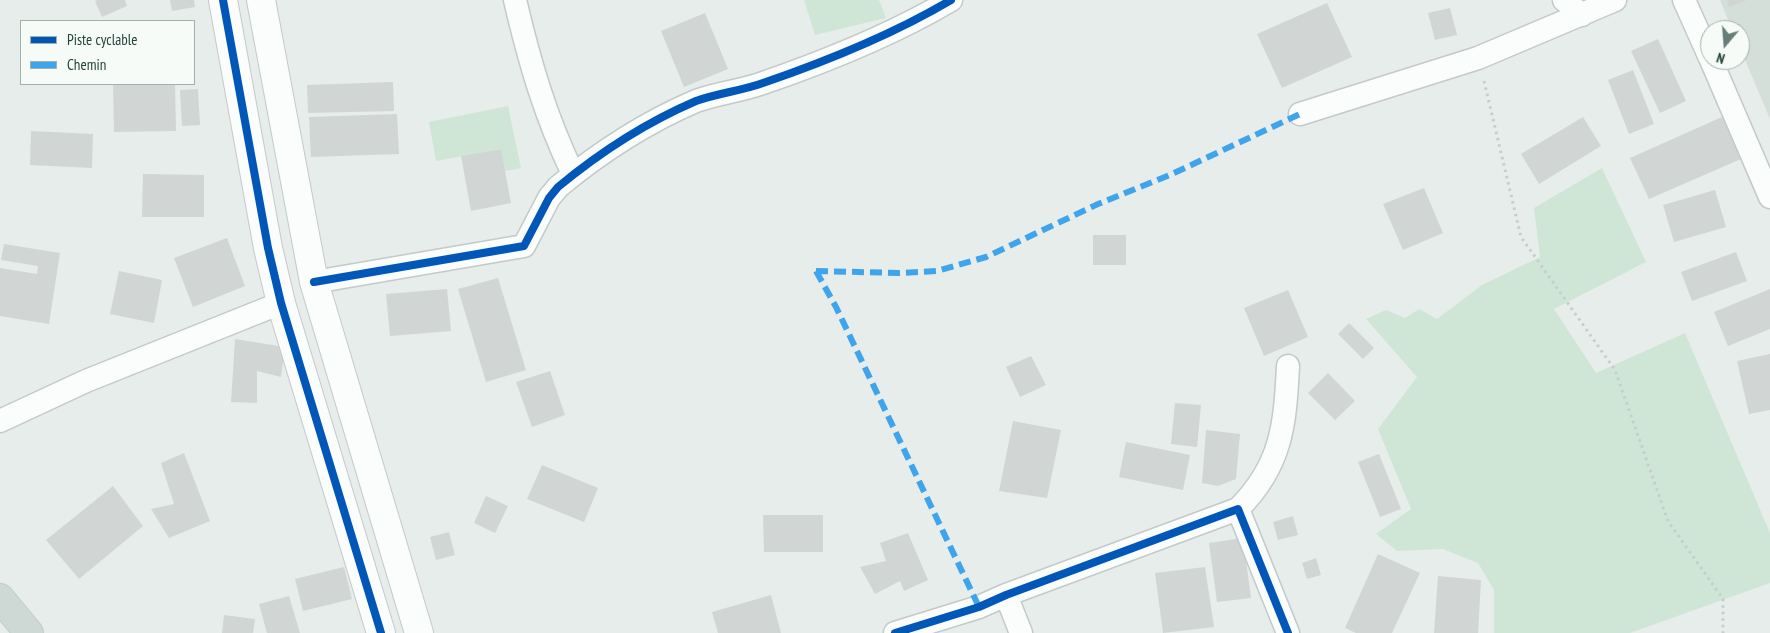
<!DOCTYPE html>
<style>
body{margin:0}
#map{position:relative;width:1770px;height:633px;overflow:hidden;background:#e7edea;font-family:"PT Sans Narrow",sans-serif}
canvas{display:block}
.legend{position:absolute;left:20px;top:20px;width:175px;height:65px;box-sizing:border-box;background:#f6fbf8;border:1px solid #a1b1ac;margin:0;padding:6px 9px;list-style:none;font-size:15px;color:#22433b}
.legend li{display:flex;align-items:center;gap:10px;height:25px}
.legend b{width:25px;border:1px solid #a1b1ac}
.north{position:absolute;left:1700px;top:20px;width:50px;height:50px;box-sizing:border-box;background:#f6fbf8;border:1px solid #a1b1ac;border-radius:50%;rotate:198deg;font-size:14px;font-weight:700;line-height:20px;text-align:center;color:#22433b}
.north::after{content:'';display:block;margin:auto;width:18px;height:22px;background:#677e78;clip-path:polygon(50% 0,100% 100%,50% 72%,0 100%)}
</style>
<div id="map">
<canvas width="1770" height="633"></canvas>
<ul class="legend">
<li><b style="height:6px;background:#0057b8"></b>Piste cyclable</li>
<li><b style="height:6px;background:#3ea4ec"></b>Chemin</li>
</ul>
<div class="north">N</div>
</div>
<script>
const g = document.querySelector('canvas').getContext('2d');
g.lineJoin = 'round';
function paint(path, color) { g.fillStyle = color; g.fill(path, 'evenodd'); }
function stroke(path, color, width, dash) { g.strokeStyle = color; g.lineWidth = width; g.lineCap = dash ? 'butt' : 'round'; g.setLineDash(dash || []); g.stroke(path); }
const built = new Path2D(`
 M1720,0H1770V119L1740,48V30H1732Z`);
const green = new Path2D(`
 M804,0H879L886,18L815,35Z
 M508,106L521,168L505,171L500,149L436,161L429,122Z
 M1602,168L1646,262L1554,309L1596,373L1685,333L1770,533V583L1630,633H1494V590L1478,563L1443,549L1397,551L1376,534L1411,509L1378,429L1417,377L1366,319L1386,310L1405,318L1419,309L1437,319L1482,285L1540,257L1534,208Z`);
const building = new Path2D(`
 M98,0H125L127,6L102,17L95,1Z
 M170,0H194L195,7L172,11Z
 M1727,0H1747L1729,7Z
 M1327,3L1352,57L1282,88L1257,34Z
 M1450,8L1457,35L1435,40L1428,13Z
 M705,13L728,69L684,87L661,31Z
 M1658,39L1686,101L1660,113L1631,51Z
 M1633,70L1654,124L1629,134L1608,80Z
 M393,82L394,111L308,113L307,85Z
 M113,84H175L176,131L114,132Z
 M198,89L200,125L182,126L180,90Z
 M397,114L399,154L311,157L309,117Z
 M1583,117L1601,146L1539,184L1521,154Z
 M1722,117L1741,159L1649,199L1630,158Z
 M31,131L93,134L92,168L30,165Z
 M501,149L511,203L471,211L461,156Z
 M143,174L204,175V217H142Z
 M1424,188L1443,233L1403,250L1383,204Z
 M1715,190L1726,227L1674,242L1663,205Z
 M1093,235H1126V265H1093Z
 M227,238L245,286L193,307L174,258Z
 M4,244L60,253L49,324L0,316V268L37,274L38,266L1,260Z
 M1736,252L1747,281L1692,301L1681,272Z
 M119,271L162,280L154,323L110,314Z
 M498,278L526,370L486,382L458,289Z
 M447,289L451,331L390,336L386,294Z
 M1770,289V329L1728,346L1714,312Z
 M1288,290L1308,337L1264,356L1244,308Z
 M1349,323L1374,348L1363,359L1338,334Z
 M235,339L285,347L281,377L257,371V403L231,402Z
 M1770,354V410L1749,414L1737,361Z
 M1031,356L1046,385L1020,397L1006,367Z
 M550,371L565,415L532,427L516,382Z
 M1328,373L1355,401L1335,420L1308,393Z
 M1175,403L1201,405L1197,447L1171,444Z
 M1013,421L1061,430L1047,498L999,491Z
 M1206,430L1240,434L1236,479L1218,486L1202,483Z
 M1126,442L1190,455L1183,490L1119,477Z
 M184,453L210,521L169,538L151,509L174,504L161,463Z
 M1379,454L1401,509L1380,517L1358,462Z
 M542,465L598,488L584,522L527,499Z
 M113,486L143,526L79,579L46,540Z
 M486,496L508,506L495,533L474,523Z
 M763,515H823V552H764Z
 M1293,516L1298,535L1278,540L1273,522Z
 M449,532L455,555L436,560L430,537Z
 M908,533L928,580L904,591L900,581L875,594L860,567L886,561L880,543Z
 M1243,538L1251,598L1217,602L1209,543Z
 M1378,554L1420,573L1392,633H1356L1345,628Z
 M1316,558L1321,575L1307,579L1302,563Z
 M344,567L352,599L303,611L295,579Z
 M1205,567L1214,627L1163,633L1155,573Z
 M1438,576L1481,580L1478,633H1434Z
 M771,595L781,633H718L712,612Z
 M289,596L300,633H267L259,604Z
 M224,615L255,619L253,633H222Z`);
const path = new Path2D(`
 M1484,81L1521,237L1615,370L1668,521L1723,599V633`);
const minor = new Path2D(`
 M515,0C530,64 545,115 573,174
 M1564,0L1582,15
 M1684,0L1710,58
 M1711,60L1770,197
 M1300,114L1478,58L1615,0
 M314,282L524,246L549,198L558,187C599,153 647,122 696,101C718,93 741,91 763,83C827,61 892,35 951,0
 M0,421L86,381L281,303
 M1238,509C1282,465 1285,425 1288,366
 M1006,595L1021,633
 M895,633L979,607L1006,595L1238,509L1288,633`);
const tertiary = new Path2D(`
 M223,0L268,248L281,303L381,633
 M261,0L314,282L419,633`);
const primary = new Path2D(`
 M0,598L29,633`);
const quiet = new Path2D(`
 M816,271L899,273L937,271L986,257L1098,204L1172,174L1300,114
 M816,271L836,307L979,607`);
const cycleway = new Path2D(`
 M223,0L268,248L281,303L381,633
 M314,282L524,246L549,198L558,187C599,153 647,122 696,101C718,93 741,91 763,83C827,61 892,35 951,0
 M895,633L979,607L1006,595L1238,509L1288,633`);
paint(built, '#d4dfda');
paint(green, '#cfe6d7');
paint(building, '#d1d6d4');
stroke(minor, '#c4cac8', 25);
stroke(tertiary, '#c4cac8', 30);
stroke(primary, '#c2ccc9', 30);
stroke(path, '#c6cecd', 3, [2.5, 4]);
stroke(minor, '#fbfcfc', 22);
stroke(tertiary, '#fbfcfc', 28);
stroke(primary, '#ced8d5', 28);
stroke(quiet, '#3ea4ec', 6, [12, 6]);
stroke(cycleway, '#0057b8', 8);
</script>
